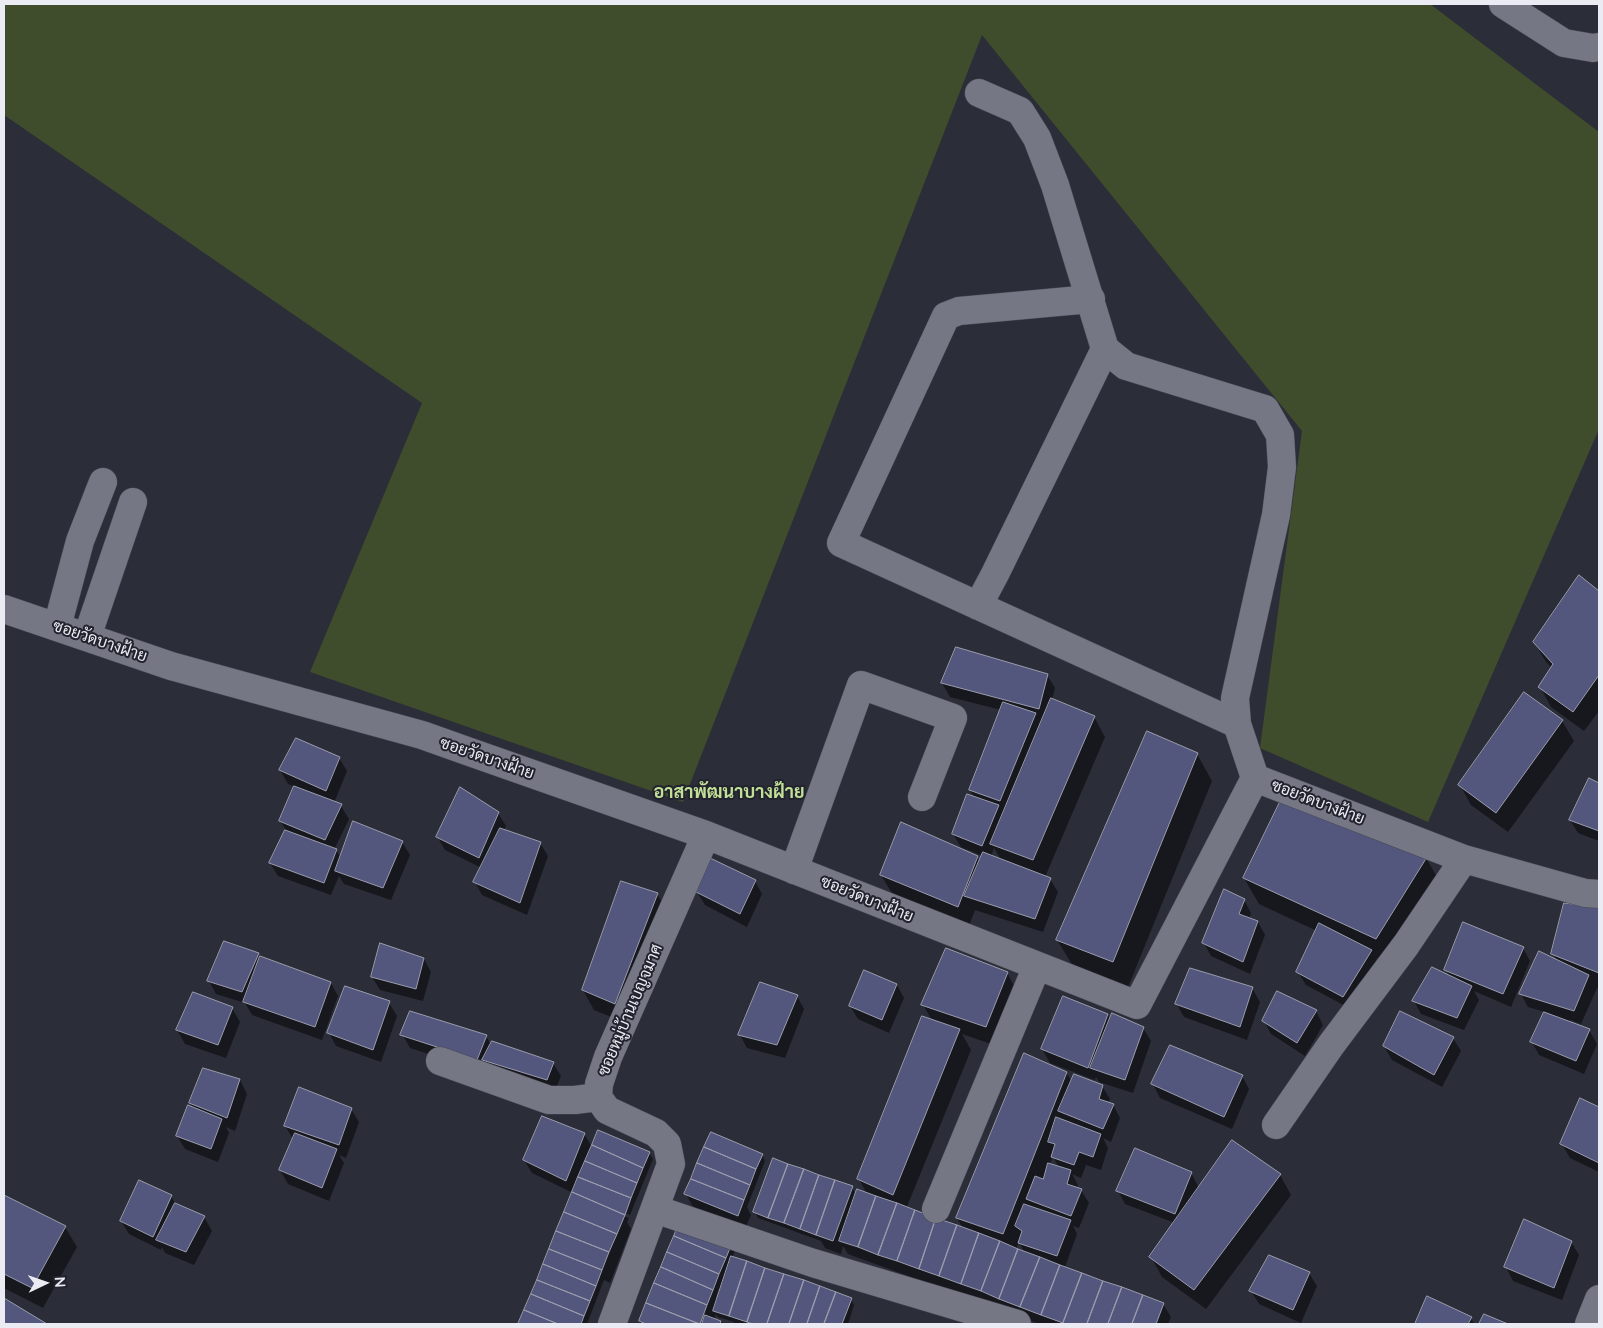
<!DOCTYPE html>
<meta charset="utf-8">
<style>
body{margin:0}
#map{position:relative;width:1603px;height:1328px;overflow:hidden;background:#2b2d38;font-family:Lato,sans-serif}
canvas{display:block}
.frame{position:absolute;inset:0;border:5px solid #eaebf3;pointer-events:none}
.north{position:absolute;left:20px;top:1258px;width:50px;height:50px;-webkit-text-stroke:4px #22232e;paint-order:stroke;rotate:87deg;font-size:14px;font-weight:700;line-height:20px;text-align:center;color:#eaebf3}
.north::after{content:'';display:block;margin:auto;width:18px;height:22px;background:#eaebf3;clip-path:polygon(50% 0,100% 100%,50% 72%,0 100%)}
</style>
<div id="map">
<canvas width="1603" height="1328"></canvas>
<div class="frame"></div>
<div class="north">N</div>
</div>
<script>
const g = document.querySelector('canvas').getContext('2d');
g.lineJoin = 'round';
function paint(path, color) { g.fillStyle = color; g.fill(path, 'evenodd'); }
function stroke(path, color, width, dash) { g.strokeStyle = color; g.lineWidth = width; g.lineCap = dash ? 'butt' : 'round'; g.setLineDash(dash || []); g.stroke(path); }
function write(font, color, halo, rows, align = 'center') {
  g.font = font + ' Lato,Sarabun,sans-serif'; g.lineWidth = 4; g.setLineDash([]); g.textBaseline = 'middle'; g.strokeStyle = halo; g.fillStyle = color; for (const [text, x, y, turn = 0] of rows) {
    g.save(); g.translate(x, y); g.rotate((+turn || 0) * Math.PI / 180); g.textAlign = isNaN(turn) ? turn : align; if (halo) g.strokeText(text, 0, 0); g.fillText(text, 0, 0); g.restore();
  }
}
const green = new Path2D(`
 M4,4H1430L1599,132V429L1428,822L1260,748L1302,431L982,35L683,802L310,672L422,403L4,115Z`);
const shadow = new Path2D(`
 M1579,577L1599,593V711L1584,731L1551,707L1540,687L1552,668L1546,662L1534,642Z
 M1047,675L1055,688L1052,700L1094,717L1105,737L1045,877L1050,879L1058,892L1043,932L975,910L969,926L893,895L881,875L977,857L980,862L983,856L961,847L953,834L975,798L970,790L1001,710L950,697L942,683ZM994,848L1001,860L991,857Z
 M1524,694L1562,721L1574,741L1508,832L1471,805L1460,785Z
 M1197,754L1212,781L1128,987L1073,966L1057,940Z
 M339,758L347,771L334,803L341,806L349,819L334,850H336L341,858L402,842L410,855L391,900L344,884L339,876L331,895L278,876L270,863L286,830L280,821L295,787L288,784L280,770Z
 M1590,780L1599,784V841L1578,833L1570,820Z
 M498,813L506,826L504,830L540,843L548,856L527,915L482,895L475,882L482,868L445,850L437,836Z
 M1426,858L1441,884L1391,965L1376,958L1379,964L1351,1009L1306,985L1298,972L1317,931L1259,904L1244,878Z
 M755,881L762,894L747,927L705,905L697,892Z
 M622,883L657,894L669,914L626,1023L594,1010L583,990Z
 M1244,900L1251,913L1249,919L1258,922L1265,935L1250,974L1211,956L1204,943Z
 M1565,904L1599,909V989L1597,988L1581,1024L1570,1020L1569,1023L1589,1030L1597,1044L1584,1074L1539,1055L1532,1042L1545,1012L1528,1007L1521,994L1557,961L1553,953Z
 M1523,948L1530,961L1511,1007L1474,991L1479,1000L1464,1030L1421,1014L1414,1001L1450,977L1446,970Z
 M258,954L261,959L331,983L338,996L322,1040L252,1015L245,1003L216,994L209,981Z
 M424,959L431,972L423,1001L380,990L372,977Z
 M1007,973L1018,993L997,1046L962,1034L971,1050L906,1209L964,1230L957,1218L1066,1072L1072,1082L1102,1086L1110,1099L1108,1103L1113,1105L1120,1118L1111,1142L1103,1138L1108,1148L1101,1170L1086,1165L1081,1178L1072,1174L1078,1185L1077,1188L1081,1190L1089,1203L1079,1228L1073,1226L1077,1234L1065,1267L1163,1304L1171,1317L1168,1324H1040L848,1254L843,1246L841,1254L825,1248L821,1241L758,1218L755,1212L852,1187L856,1195L867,1194L859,1179L932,1020L923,1005ZM1053,1157L1057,1164L1059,1168L1049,1165ZM1019,1242L1025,1253L1016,1249Z
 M897,985L904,998L889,1033L858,1019L850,1006Z
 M1252,988L1260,1002L1247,1040L1184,1017L1176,1003Z
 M194,993L232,1008L240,1022L226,1058L185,1044L177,1030Z
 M797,996L804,1009L785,1058L747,1048L740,1035Z
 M389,1003L397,1016L381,1062L336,1046L329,1033Z
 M1316,1011L1323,1025L1305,1056L1271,1034L1264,1021Z
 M1108,1015L1111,1020L1143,1028L1151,1041L1133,1093L1099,1082L1096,1077L1095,1080L1050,1063L1042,1049Z
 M402,1034L486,1036L491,1045L553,1063L561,1076L554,1093L485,1072L410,1048Z
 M1453,1038L1461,1051L1442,1087L1392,1060L1384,1046Z
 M203,1070L240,1080L247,1094L235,1131L226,1127L229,1133L218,1162L185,1149L177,1136L193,1108L190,1103Z
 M1242,1076L1249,1089L1232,1129L1160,1098L1153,1084Z
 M1581,1100L1599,1108V1172L1570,1158L1562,1144Z
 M351,1109L359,1122L346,1158L339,1155L344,1163L329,1201L288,1184L280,1170L293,1139L285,1126Z
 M584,1134L592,1147L649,1153L653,1159L630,1215L576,1193V1196L629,1218L627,1222L631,1229L610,1283L604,1280L587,1324H520L573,1193L532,1173L524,1160Z
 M762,1155L765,1161L747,1207L751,1215L745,1229L693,1207L686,1194Z
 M1191,1173L1199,1188L1280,1175L1291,1195L1206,1309L1162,1277L1151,1257L1175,1223L1125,1204L1118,1191Z
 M171,1196L176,1205L204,1217L212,1231L194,1265L165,1253L162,1247L161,1250L129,1234L121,1221Z
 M4,1197L65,1227L77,1247L43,1308L4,1288Z
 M681,1222L735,1250L732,1258L851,1299L854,1305L848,1324H735L734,1322L718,1317L716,1314L714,1320L728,1324H639ZM719,1289H721L718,1300L716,1297Z
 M1571,1242L1579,1255L1562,1300L1513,1281L1506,1267Z
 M1309,1273L1317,1286L1301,1323L1259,1304L1251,1291Z
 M1428,1297L1471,1318L1474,1324H1417Z
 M4,1300L45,1324H4Z`);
const building = new Path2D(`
 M1579,575L1599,591V675L1573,712L1538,687L1553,664L1533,642Z
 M956,647L1048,674L1039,709L941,683Z
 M1524,692L1563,720L1496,813L1458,785Z
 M1051,698L1095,716L1033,860L990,844Z
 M1003,702L1036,713L1000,801L969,790Z
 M1147,731L1198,753L1113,962L1056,940Z
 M296,738L340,757L326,791L279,770Z
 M1589,778L1599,783V831L1569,820Z
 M294,786L342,804L325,840L279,821Z
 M460,787L499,812L479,858L436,837Z
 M967,794L999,805L982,846L952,834Z
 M1281,800L1427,857L1376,939L1243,878Z
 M353,821L403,841L383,888L335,871Z
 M901,822L978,856L958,907L880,875Z
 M500,828L541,842L520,903L473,882Z
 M285,830L337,849L324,883L269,863Z
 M983,852L1051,878L1035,919L964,896Z
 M710,858L756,880L740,914L696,892Z
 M621,881L658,893L615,1004L582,990Z
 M1224,889L1245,899L1239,914L1258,921L1243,962L1202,943Z
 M1564,903L1599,907V973L1551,954Z
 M1463,922L1524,947L1503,994L1444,970Z
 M1319,923L1372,950L1343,997L1296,972Z
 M224,941L259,953L242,992L207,981Z
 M380,943L424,958L416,989L371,977Z
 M946,948L1008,972L986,1027L921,1005Z
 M1539,951L1589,975L1574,1011L1519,994Z
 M260,956L331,982L315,1027L243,1002Z
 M1432,967L1472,986L1457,1018L1412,1001Z
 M1190,968L1253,987L1240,1027L1175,1004Z
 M864,970L897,984L882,1020L849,1006Z
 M760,982L798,995L777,1045L738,1035Z
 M345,986L390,1001L373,1050L327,1033Z
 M1277,991L1317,1010L1297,1043L1262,1021Z
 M193,992L233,1007L218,1045L176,1030Z
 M1063,996L1108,1014L1088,1068L1041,1049Z
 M410,1011L487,1035L477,1060L400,1035Z
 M1400,1011L1454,1037L1434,1075L1383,1046Z
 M1544,1012L1590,1029L1576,1061L1530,1042Z
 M1112,1013L1144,1027L1125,1080L1090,1068Z
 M922,1016L960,1029L893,1195L857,1179Z
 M492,1041L554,1062L547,1080L482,1060Z
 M1170,1045L1243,1075L1224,1117L1151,1084Z
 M1024,1053L1067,1072L1003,1234L956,1218Z
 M203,1068L240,1079L227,1118L189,1103Z
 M1074,1074L1103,1085L1099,1099L1114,1104L1103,1129L1058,1111Z
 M299,1087L352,1108L339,1145L284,1126Z
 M1580,1098L1599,1107V1163L1560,1144Z
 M188,1105L222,1119L211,1149L176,1136Z
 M542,1116L585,1133L566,1181L523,1160Z
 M1056,1117L1101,1134L1093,1157L1079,1152L1074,1165L1051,1157L1055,1144L1048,1142Z
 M598,1130L650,1152L643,1168L592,1145Z
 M711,1132L763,1154L756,1169L704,1147Z
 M295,1133L337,1149L322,1188L279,1170Z
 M1232,1140L1281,1174L1194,1290L1149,1257Z
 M592,1145L643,1168L637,1183L585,1161Z
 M704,1147L756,1169L750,1185L697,1163Z
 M1135,1148L1192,1172L1175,1214L1116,1191Z
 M773,1158L788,1164L768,1218L753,1212Z
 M585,1161L637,1183L631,1198L578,1177Z
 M697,1163L750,1185L744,1200L691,1179Z
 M1048,1163L1071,1170L1067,1184L1082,1189L1071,1216L1026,1199L1035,1176L1043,1179Z
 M788,1164L804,1169L784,1223L768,1218Z
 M804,1169L819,1175L800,1229L784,1223Z
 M819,1175L835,1180L816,1235L800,1229Z
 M578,1177L631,1198L625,1215L572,1192Z
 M691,1179L744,1200L738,1216L684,1194Z
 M139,1180L172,1195L153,1237L120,1221Z
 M835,1180L853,1186L833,1241L816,1235Z
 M857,1189L876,1196L858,1247L839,1241Z
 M572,1192L625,1215L617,1234L564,1212Z
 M4,1195L66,1226L32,1288L4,1274Z
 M876,1196L897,1203L878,1255L858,1247Z
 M175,1203L205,1216L186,1252L156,1240Z
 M897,1203L915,1210L897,1261L878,1255Z
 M1024,1204L1071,1220L1057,1256L1018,1243L1022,1231L1015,1226Z
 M915,1210L936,1218L919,1269L897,1261Z
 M564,1212L617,1234L609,1252L556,1231Z
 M936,1218L957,1225L939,1276L919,1269Z
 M1524,1219L1572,1241L1554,1288L1504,1267Z
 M680,1221L732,1243L726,1258L674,1236Z
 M957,1225L979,1233L961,1284L939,1276Z
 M556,1231L609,1252L602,1270L549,1249Z
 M979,1233L1000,1241L981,1291L961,1284Z
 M674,1236L726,1258L719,1274L667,1252Z
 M1000,1241L1018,1249L999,1299L981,1291Z
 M549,1249L602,1270L596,1286L543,1264Z
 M1018,1249L1040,1257L1020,1307L999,1299Z
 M667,1252L719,1274L713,1290L661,1267Z
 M1269,1255L1310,1272L1293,1310L1249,1291Z
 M731,1256L747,1261L729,1316L713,1311Z
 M1040,1257L1060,1265L1041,1315L1020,1307Z
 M747,1261L765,1268L747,1322L729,1316Z
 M543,1264L596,1286L590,1301L537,1280Z
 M1060,1265L1082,1273L1063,1323L1041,1315Z
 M661,1267L713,1290L707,1305L654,1283Z
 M765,1268L784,1274L767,1324H753L747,1322Z
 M1082,1273L1103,1281L1087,1324H1065L1063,1323Z
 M784,1274L804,1280L789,1324H767Z
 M537,1280L590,1301L584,1316L531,1294Z
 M804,1280L820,1286L807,1324H789Z
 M1103,1281L1122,1287L1108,1324H1087Z
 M654,1283L707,1305L700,1324L646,1303Z
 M820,1286L836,1292L824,1324H807Z
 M1122,1287L1143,1295L1132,1324H1108Z
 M836,1292L852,1298L842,1324H824Z
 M531,1294L584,1316L581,1324H558L524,1310Z
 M1143,1295L1164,1303L1156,1324H1132Z
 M1427,1296L1472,1317L1468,1324H1415Z
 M4,1298L47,1324H4Z
 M646,1303L699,1324H646L639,1321Z
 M524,1310L558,1324H518Z
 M1484,1314L1508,1324H1479Z
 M705,1315L721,1321L720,1324H702Z`);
const minor = new Path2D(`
 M1503,4L1564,43L1593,48L1599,47
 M979,93L1020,111L1037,138L1055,185L1105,349L1126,366L1265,409L1280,435L1282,467L1276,515L1235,698L1237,724L1255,778
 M1091,299L959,311L946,316L841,543L1237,724
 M978,606L995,574L1105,349
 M4,609L171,666L422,735L467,751L706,835L1137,1005L1255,778L1464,859L1585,893L1599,894
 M57,627L80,541L103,482
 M87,637L133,502
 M794,870L861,685L953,718L922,797
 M440,1061L549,1100H575L598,1097
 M1276,1125L1331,1045L1406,945L1464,859
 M655,1209L813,1263L1017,1324
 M936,1209L1037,966
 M612,1324L671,1164L667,1144L656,1133L607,1110L598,1097L599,1084L608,1057L706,835
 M1589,1324L1599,1299`);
const streetNames = [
 ["ซอยวัดบางฝ้าย",100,641,19],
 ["ซอยวัดบางฝ้าย",487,758,19],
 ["ซอยวัดบางฝ้าย",1318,802,21],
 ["ซอยวัดบางฝ้าย",867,899,22],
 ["ซอยหมู่บ้านเบญจมาศ",630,1010,-67]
];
const neighbourhoodNames = [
 ["อาสาพัฒนาบางฝ้าย",729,792]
];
paint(green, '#404d2c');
paint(shadow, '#0007');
paint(building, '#53567d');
stroke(building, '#9b9dac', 1);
stroke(minor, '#474852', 29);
stroke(minor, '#767785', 28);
write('16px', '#eaebf3', '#22232e', streetNames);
write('bold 18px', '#c1df97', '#22232e', neighbourhoodNames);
</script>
